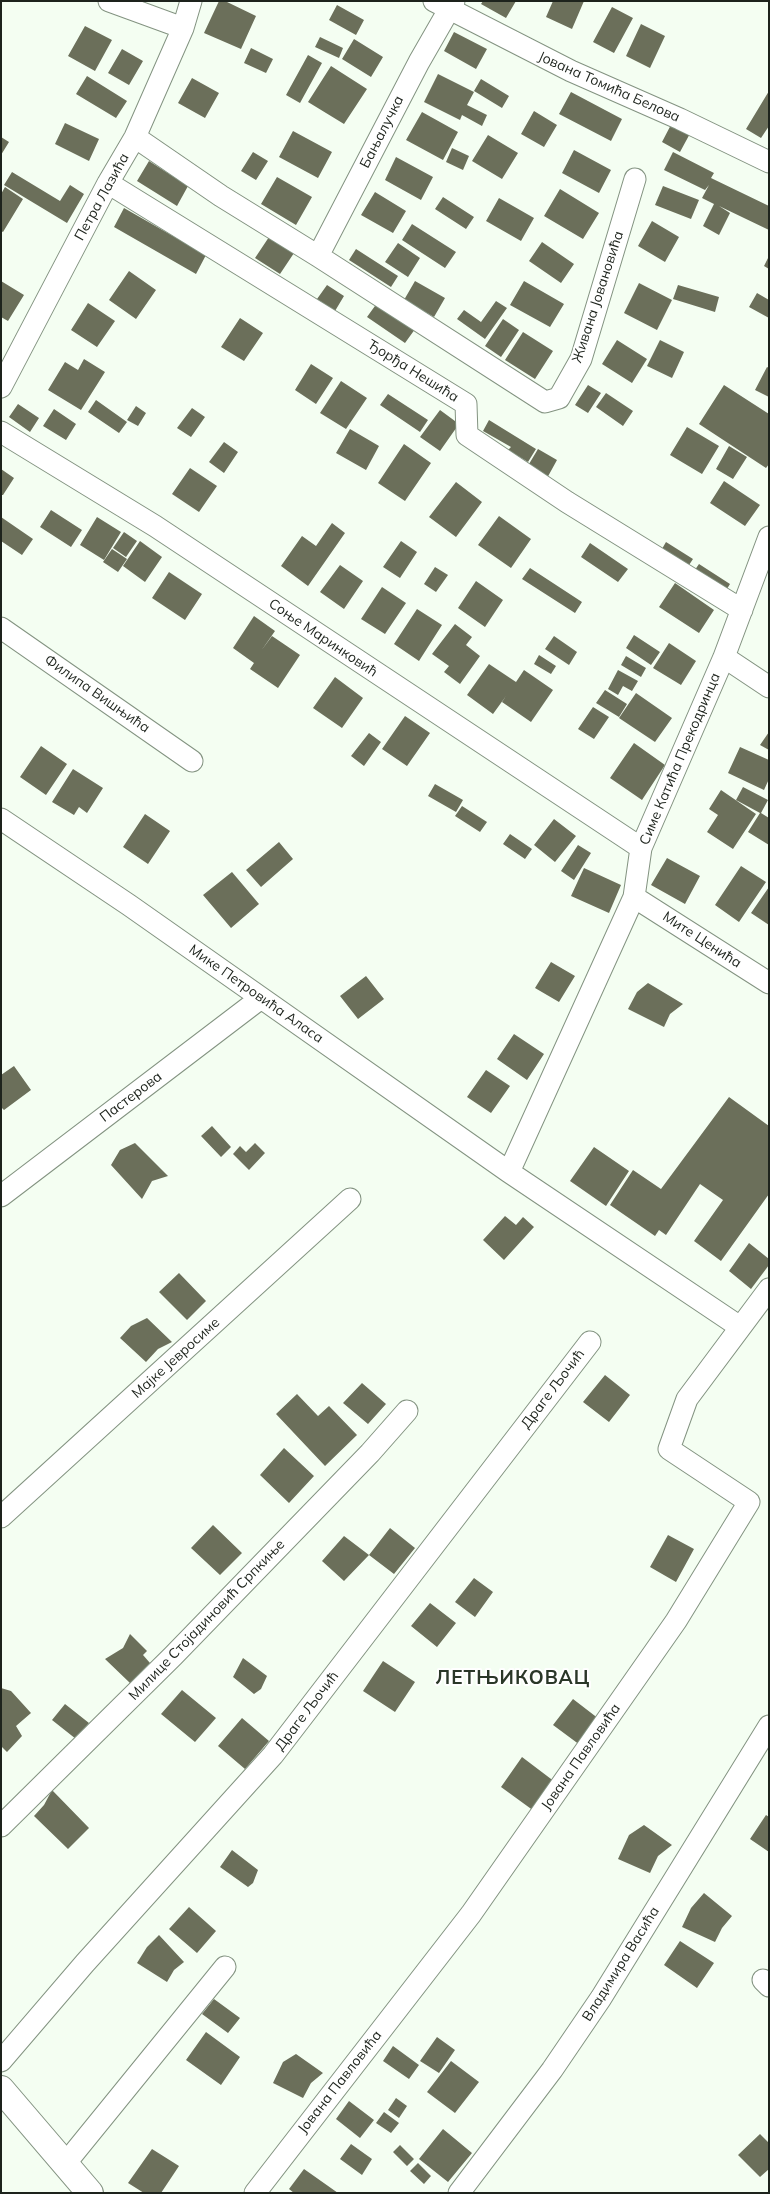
<!DOCTYPE html>
<meta charset="utf-8">
<style>
body{margin:0}
#map{position:relative;width:770px;height:2194px;overflow:hidden;background:#f4fef2;font-family:Mulish,sans-serif}
canvas{display:block}
.frame{position:absolute;inset:0;border:2px solid #1d231c;pointer-events:none}
</style>
<div id="map">
<canvas width="770" height="2194"></canvas>
<div class="frame"></div>
</div>
<script>
const g = document.querySelector('canvas').getContext('2d');
g.lineJoin = 'round';
function paint(path, color) { g.fillStyle = color; g.fill(path, 'evenodd'); }
function stroke(path, color, width, dash) { g.strokeStyle = color; g.lineWidth = width; g.lineCap = dash ? 'butt' : 'round'; g.setLineDash(dash || []); g.stroke(path); }
function write(font, color, halo, rows, align = 'center') {
  g.font = font + ' Mulish,sans-serif'; g.lineWidth = 4; g.setLineDash([]); g.textBaseline = 'middle'; g.strokeStyle = halo; g.fillStyle = color; for (const [text, x, y, turn = 0] of rows) {
    g.save(); g.translate(x, y); g.rotate((+turn || 0) * Math.PI / 180); g.textAlign = isNaN(turn) ? turn : align; if (halo) g.strokeText(text, 0, 0); g.fillText(text, 0, 0); g.restore();
  }
}
const building = new Path2D(`
 M219,1H225L256,16L241,49L204,33Z
 M483,1H516L506,18L481,4Z
 M553,1H584L572,29L546,17Z
 M337,5L364,20L356,35L329,20Z
 M612,7L633,18L614,53L593,42Z
 M641,24L665,36L650,68L626,56Z
 M85,26L112,40L95,71L68,56Z
 M454,32L487,49L476,69L444,51Z
 M320,37L343,48L339,58L315,47Z
 M354,39L383,57L371,77L342,59Z
 M251,48L273,59L266,73L244,63Z
 M122,49L143,61L129,85L108,73Z
 M308,55L322,63L300,103L286,95Z
 M331,66L367,89L344,124L308,102Z
 M438,74L474,92L467,105L487,115L482,126L462,115L460,120L424,102Z
 M87,76L127,101L116,118L76,94Z
 M192,78L219,93L205,118L178,103Z
 M481,79L509,96L502,108L474,91Z
 M769,91V126L761,138L746,129Z
 M571,92L622,119L611,141L559,114Z
 M534,111L557,125L544,147L521,134Z
 M422,112L458,132L443,160L406,140Z
 M674,119L693,128L680,152L662,142Z
 M65,123L99,139L89,161L55,144Z
 M293,131L332,152L318,178L279,157Z
 M488,135L518,153L502,179L472,161Z
 M1,137L9,142L1,155Z
 M452,148L469,156L463,170L446,162Z
 M574,150L611,170L599,193L562,173Z
 M253,152L268,161L256,180L241,171Z
 M673,152L714,173L711,178L769,206V230L719,206L730,213L719,235L703,226L714,204L702,198L709,185L705,190L664,170Z
 M396,157L433,177L421,200L385,180Z
 M149,161L188,186L177,206L137,181Z
 M12,172L60,201L70,185L84,194L67,223L4,185Z
 M277,177L312,197L296,225L261,204Z
 M663,186L699,200L691,219L655,205Z
 M5,187L23,199L3,232L1,231V194Z
 M560,189L599,213L583,239L544,216Z
 M375,192L406,211L393,233L361,215Z
 M443,197L474,217L466,229L435,209Z
 M499,198L534,218L521,241L486,221Z
 M124,208L206,255L196,274L114,227Z
 M652,221L679,237L665,262L638,246Z
 M412,224L456,252L445,268L402,240Z
 M273,231L298,247L280,274L255,258Z
 M542,242L574,264L561,283L529,261Z
 M398,243L420,258L408,277L385,262Z
 M356,249L398,276L391,287L349,260Z
 M769,256V269L764,266Z
 M129,271L156,290L136,319L109,300Z
 M1,281L24,295L8,321L1,317Z
 M415,281L445,298L434,317L404,300Z
 M524,281L564,304L550,327L510,305Z
 M639,283L672,300L657,330L624,313Z
 M327,285L344,296L335,311L317,299Z
 M678,285L719,297L715,312L673,299Z
 M757,293L769,300V318L749,307Z
 M380,299L418,325L405,343L367,317Z
 M496,301L507,308L485,339L457,319L464,310L481,322Z
 M88,303L115,321L97,347L71,330Z
 M240,318L263,333L244,361L221,347Z
 M503,319L519,330L501,357L485,346Z
 M523,332L553,351L535,379L505,360Z
 M617,340L647,359L632,383L602,364Z
 M660,340L684,352L672,378L647,366Z
 M84,359L105,372L81,410L48,390L65,362L78,370Z
 M311,364L333,378L316,404L295,390Z
 M767,367L769,368V397L755,390Z
 M341,381L367,398L346,429L320,413Z
 M588,385L601,393L588,413L575,405Z
 M724,385L769,414V464L766,468L699,424Z
 M606,393L633,411L623,426L596,407Z
 M388,394L428,420L420,432L380,405Z
 M96,400L127,422L119,433L88,412Z
 M18,404L39,418L30,432L9,417Z
 M136,406L146,413L138,426L127,420Z
 M192,408L205,417L191,437L177,428Z
 M54,409L76,424L66,440L43,426Z
 M440,410L459,424L440,451L420,437Z
 M489,420L536,449L528,462L508,450L511,447L483,431Z
 M687,427L719,446L702,474L670,455Z
 M350,429L379,446L366,470L336,453Z
 M224,442L238,452L224,473L209,462Z
 M404,444L431,463L405,501L378,483Z
 M729,446L747,457L733,479L716,469Z
 M538,449L557,460L546,480L526,469Z
 M190,468L217,486L199,512L172,494Z
 M1,469L14,478L3,495H1Z
 M724,481L760,505L745,526L710,503Z
 M456,482L482,502L456,537L429,517Z
 M51,510L82,530L71,547L40,527Z
 M499,516L531,539L511,568L478,545Z
 M1,517L33,539L22,555L1,541Z
 M97,517L121,532L104,560L80,545Z
 M332,523L345,533L308,586L281,566L302,536L316,546Z
 M124,532L137,541L126,557L113,548Z
 M140,541L162,557L145,582L123,566Z
 M401,541L417,552L400,578L383,567Z
 M666,542L693,559L685,571L659,554Z
 M590,543L628,569L618,582L581,557Z
 M112,549L127,559L118,572L103,562Z
 M699,564L730,584L722,597L690,577Z
 M340,565L363,581L344,609L320,592Z
 M435,567L448,575L436,592L424,584Z
 M530,568L582,602L575,613L522,579Z
 M169,572L202,594L185,620L152,598Z
 M476,581L503,600L485,627L458,608Z
 M675,583L714,610L699,633L659,607Z
 M382,587L406,603L385,634L361,619Z
 M417,609L442,625L419,661L394,644Z
 M254,616L275,631L261,651L272,636L300,655L278,688L250,669L254,663L233,648Z
 M455,624L472,637L466,645L480,656L460,684L444,672L449,666L432,654Z
 M634,635L660,652L651,665L626,648Z
 M554,636L577,652L569,665L545,649Z
 M669,643L696,661L681,685L653,668Z
 M539,655L556,666L551,674L534,664Z
 M626,656L646,668L641,677L621,665Z
 M489,664L516,682L524,670L553,690L531,722L502,702L506,696L493,714L467,695Z
 M618,670L638,681L632,691L623,686L618,695L608,689Z
 M335,677L363,698L342,728L313,708Z
 M605,690L627,704L619,717L596,703Z
 M636,693L672,718L655,742L619,718Z
 M593,707L609,717L594,739L578,729Z
 M405,716L430,733L407,766L382,749Z
 M769,732V750L760,745Z
 M369,733L381,742L364,766L351,756Z
 M634,743L665,765L642,800L610,778Z
 M41,746L67,764L46,795L20,777Z
 M740,747L769,760V779L764,790L728,773Z
 M73,769L103,788L87,813L79,807L74,815L52,802Z
 M435,784L463,800L456,812L428,796Z
 M743,787L768,800L761,813L769,818V845L748,832L760,813L736,800Z
 M721,790L756,814L733,849L707,832L718,815L709,809Z
 M462,806L487,822L480,832L455,816Z
 M145,814L170,831L148,864L123,847Z
 M554,819L576,836L555,862L534,845Z
 M510,834L532,849L525,859L503,844Z
 M279,842L293,859L261,887L246,870Z
 M578,845L591,853L574,880L561,871Z
 M667,858L700,876L685,904L651,885Z
 M741,866L766,882L739,922L715,905Z
 M584,868L621,885L609,913L571,896Z
 M232,872L259,904L231,928L203,895Z
 M769,887V925L751,913Z
 M551,962L575,976L559,1002L535,988Z
 M366,976L384,999L358,1019L340,996Z
 M648,983L683,1004L670,1014L664,1027L628,1009L637,992Z
 M514,1034L544,1054L527,1080L497,1059Z
 M14,1066L31,1090L4,1110L1,1107V1075Z
 M486,1070L510,1086L491,1113L467,1097Z
 M729,1097L769,1126V1194L721,1261L694,1241L723,1200L700,1184L666,1235L659,1230L655,1236L610,1205L633,1170L661,1189Z
 M212,1126L231,1147L221,1157L201,1136Z
 M135,1143L168,1176L152,1181L142,1199L111,1165L120,1150Z
 M255,1143L265,1153L249,1170L233,1154L240,1146L246,1152Z
 M594,1147L629,1171L606,1206L570,1181Z
 M505,1216L516,1225L523,1217L534,1227L504,1260L483,1240Z
 M749,1243L769,1259V1265L751,1289L729,1271Z
 M179,1273L206,1301L187,1320L159,1292Z
 M147,1318L172,1342L158,1349L146,1362L120,1338L131,1326Z
 M605,1375L630,1395L609,1422L583,1402Z
 M362,1383L386,1404L368,1424L343,1403Z
 M297,1394L318,1416L329,1406L357,1435L325,1466L276,1414Z
 M284,1448L314,1476L289,1503L260,1475Z
 M213,1525L242,1553L220,1575L191,1548Z
 M390,1528L415,1548L394,1574L369,1555Z
 M668,1535L694,1549L676,1582L650,1567Z
 M344,1536L369,1555L344,1581L322,1561Z
 M474,1578L493,1592L475,1617L455,1602Z
 M430,1603L456,1623L437,1647L411,1626Z
 M130,1634L147,1651L143,1655L150,1663L130,1683L105,1659L123,1648Z
 M243,1658L267,1676L261,1689L254,1694L233,1677Z
 M383,1661L415,1682L395,1712L363,1691Z
 M1,1688L11,1691L31,1713L16,1726L22,1736L7,1752L1,1746Z
 M182,1690L216,1718L195,1742L161,1714Z
 M573,1699L599,1719L580,1745L553,1725Z
 M65,1704L89,1723L76,1739L52,1720Z
 M242,1718L269,1741L245,1769L218,1746Z
 M522,1757L555,1782L534,1811L501,1787Z
 M52,1790L89,1828L68,1849L34,1816L44,1805Z
 M766,1815L769,1817V1852L750,1839Z
 M644,1825L672,1845L658,1856L650,1873L618,1859L629,1835Z
 M232,1850L258,1870L253,1883L248,1887L220,1867Z
 M704,1893L732,1916L722,1928L715,1942L682,1927L691,1908Z
 M189,1907L216,1931L197,1953L169,1929Z
 M159,1935L184,1962L174,1970L167,1982L137,1963L147,1947Z
 M680,1941L714,1963L697,1988L664,1965Z
 M214,1999L240,2018L228,2033L202,2014Z
 M206,2032L240,2057L221,2085L186,2060Z
 M437,2037L455,2050L439,2073L420,2061Z
 M393,2046L419,2065L409,2079L383,2061Z
 M296,2054L323,2073L311,2083L303,2098L273,2083L283,2062Z
 M451,2061L479,2082L455,2113L427,2092Z
 M396,2098L407,2106L399,2118L388,2110Z
 M349,2101L374,2120L360,2138L336,2119Z
 M384,2112L399,2123L391,2133L376,2123Z
 M443,2129L472,2153L448,2182L419,2159Z
 M760,2134L769,2143V2169L760,2177L738,2155Z
 M351,2144L372,2159L362,2175L340,2159Z
 M400,2145L414,2159L407,2166L393,2152Z
 M152,2149L179,2166L161,2193H144L128,2183Z
 M418,2163L431,2176L424,2184L410,2171Z
 M304,2169L338,2193H294L289,2189Z`);
const minor = new Path2D(`
 M109,1L183,28
 M434,1L571,71L680,119L769,162
 M135,137L221,196L318,256L545,402L559,398L581,359L635,179
 M108,183L466,404L467,435L567,502L742,610
 M318,256L419,62L454,1
 M1,387L108,183L135,137L183,28L191,1
 M1,432L155,526L641,848
 M1,628L192,761
 M724,657L769,687
 M1,819L129,905L509,1172L740,1327
 M634,897L769,983
 M509,1172L634,897L641,848L724,657L769,537
 M1,1196L261,998
 M1,1517L350,1199
 M1,1826L173,1656L370,1453L407,1411
 M763,1980L769,1986
 M1,2061L85,1963L273,1755L590,1342
 M65,2164L225,1967
 M255,2193L471,1914L676,1621L749,1502L669,1449L687,1399L769,1289
 M459,2193L552,2070L601,1998L769,1726`);
const tertiary = new Path2D(`
 M1,2089L90,2193`);
const streetNames = [
 ["Јована Томића Белова",609,87,24],
 ["Бањалучка",382,132,-63],
 ["Петра Лазића",102,197,-61],
 ["Живана Јовановића",598,297,-72],
 ["Ђорђа Нешића",413,371,32],
 ["Соње Маринковић",323,638,34],
 ["Филипа Вишњића",97,694,35],
 ["Симе Катића Прекодринца",680,759,-67],
 ["Мите Ценића",702,940,33],
 ["Мике Петровића Аласа",256,994,35],
 ["Пастерова",131,1097,-37],
 ["Мајке Јевросиме",176,1358,-42],
 ["Драге Љочић",553,1389,-53],
 ["Милице Стојадиновић Српкиње",207,1620,-46],
 ["Драге Љочић",307,1711,-53],
 ["Јована Павловића",581,1757,-55],
 ["Владимира Васића",621,1964,-58],
 ["Јована Павловића",340,2082,-52]
];
const districtNames = [
 ["ЛЕТЊИКОВАЦ",513,1678]
];
paint(building, '#6b6f5a');
stroke(minor, '#839381', 23);
stroke(tertiary, '#839381', 28);
stroke(minor, '#fff', 21);
stroke(tertiary, '#fff', 26);
write('14px', '#1d231c', '#fff', streetNames);
g.letterSpacing = '1px';
write('bold 19px', '#2a3728', '#fff', districtNames);
g.letterSpacing = '0px';
</script>
